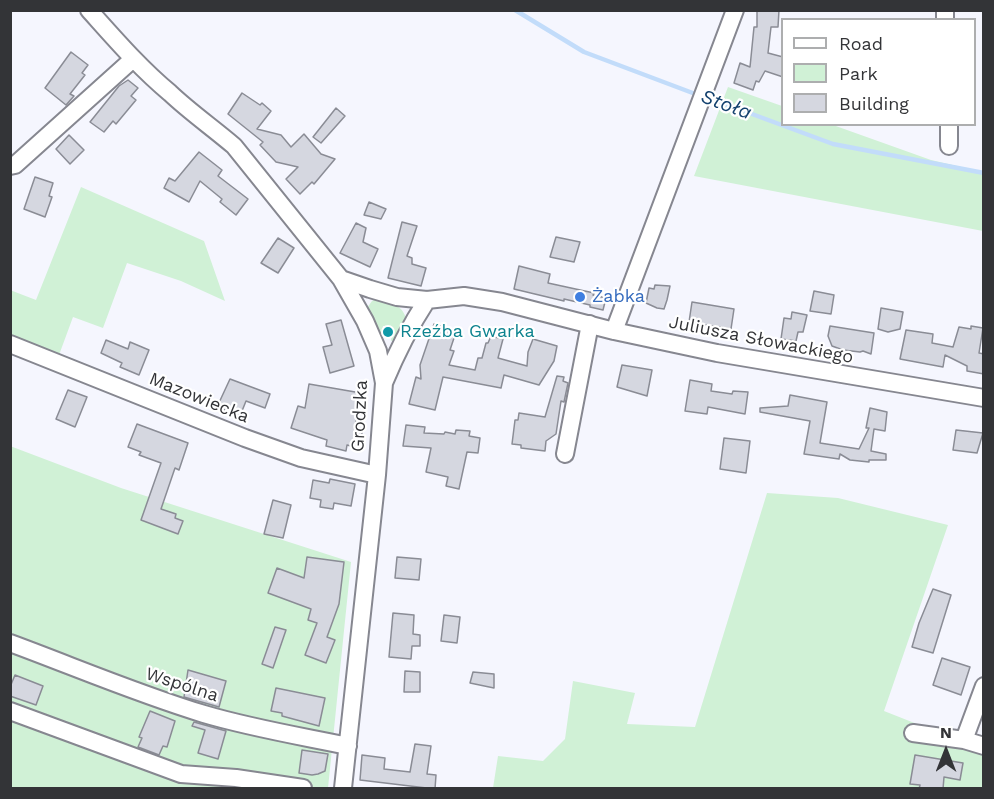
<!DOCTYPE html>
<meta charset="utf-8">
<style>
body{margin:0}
#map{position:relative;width:994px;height:799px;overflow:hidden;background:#f5f6fe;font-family:"Work Sans",sans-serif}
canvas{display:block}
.frame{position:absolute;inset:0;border:12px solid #333437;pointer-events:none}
.legend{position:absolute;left:781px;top:18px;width:195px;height:108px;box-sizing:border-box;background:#fff;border:2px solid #adaeaf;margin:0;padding:8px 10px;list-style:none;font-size:18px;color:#333437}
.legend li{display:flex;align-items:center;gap:12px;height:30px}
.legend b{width:30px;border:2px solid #adaeaf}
.north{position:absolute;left:916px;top:721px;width:60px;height:60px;-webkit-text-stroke:4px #fff;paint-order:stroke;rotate:0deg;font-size:16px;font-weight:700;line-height:24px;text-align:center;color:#333437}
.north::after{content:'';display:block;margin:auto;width:21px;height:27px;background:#333437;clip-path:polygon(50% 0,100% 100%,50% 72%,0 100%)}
</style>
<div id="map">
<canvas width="994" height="799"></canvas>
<div class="frame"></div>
<ul class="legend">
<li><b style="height:8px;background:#fff"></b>Road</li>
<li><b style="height:16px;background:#d0f1d6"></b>Park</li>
<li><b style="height:16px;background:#d5d7e0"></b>Building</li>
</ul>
<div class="north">N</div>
</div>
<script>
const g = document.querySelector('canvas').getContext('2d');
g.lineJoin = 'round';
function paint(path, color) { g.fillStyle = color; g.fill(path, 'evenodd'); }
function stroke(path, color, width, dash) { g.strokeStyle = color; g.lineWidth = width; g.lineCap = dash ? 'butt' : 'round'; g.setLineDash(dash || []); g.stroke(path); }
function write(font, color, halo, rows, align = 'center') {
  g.font = font + ' "Work Sans",sans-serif'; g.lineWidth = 4.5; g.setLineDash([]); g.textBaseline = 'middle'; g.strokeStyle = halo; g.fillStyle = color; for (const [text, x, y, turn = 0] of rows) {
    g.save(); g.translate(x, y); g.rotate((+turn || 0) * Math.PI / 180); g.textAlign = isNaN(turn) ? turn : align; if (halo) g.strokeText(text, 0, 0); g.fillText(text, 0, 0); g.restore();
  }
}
const green = new Path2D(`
 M728,87L782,106V124L833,125L931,160L983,172V231L694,176Z
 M81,187L204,241L225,301L181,281L127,263L103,328L73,317L59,355L11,339L10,290L36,300Z
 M376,299C389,303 403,304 406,319L395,340L391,341L392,327L383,326L381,340L367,308L372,301Z
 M10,446L121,488L351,562L328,788H11Z
 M767,493L838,498L948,525L884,711L983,750V788H493L498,756L543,761L565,739L573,681L635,693L627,724L695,727Z`);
const stream = new Path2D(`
 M515,10L584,52L698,95
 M706,97L833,144L984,173`);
const building = new Path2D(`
 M757,10H779L778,27H771L768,53L783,57V77L765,71L759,82L756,81L753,90L734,83L740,63L750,67L754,27H757Z
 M71,52L88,65L82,73L85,75L70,94L74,96L66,105L45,88Z
 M128,80L138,88L131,96L136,100L116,124L113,121L104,132L90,122L119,86Z
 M242,93L260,105L262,103L271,111L257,129L281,135L291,147L304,134L321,154L335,159L314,184L312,182L300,194L286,179L298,167L276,162L260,145L263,142L228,114Z
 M336,108L345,116L321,143L313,137Z
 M69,135L84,150L70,164L56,149Z
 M199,152L222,170L218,176L248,199L236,215L220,202L222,199L200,181L189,202L164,188L169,178L175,181Z
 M35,177L53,183L49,196L52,197L45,217L24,209Z
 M369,202L386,209L381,219L364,215Z
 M402,222L417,226L407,256L412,258V264L426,268L421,286L388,278Z
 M356,223L366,228L363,242L378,249L370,267L340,253Z
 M556,237L580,242L574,262L550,257Z
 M278,238L294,248L278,273L261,263Z
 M519,266L550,274L548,283L594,293L593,295L606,298L603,310L590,307V305L564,299V301L514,289Z
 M655,285L670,286L667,300L664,309L657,308L646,303L649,288L654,289Z
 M814,291L834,295L831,314L810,311Z
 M692,302L734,309L731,329L689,322Z
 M881,308L903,312L900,329L888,332L878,329Z
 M792,312L807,315L803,332H798L796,341L781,339L784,318L791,319Z
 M341,320L354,366L330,373L323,347L332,345L326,324Z
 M434,324L456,332L450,350L454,351L449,365L475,370L478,358H482L486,343H488L491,336L503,339L498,358L527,366L528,352L533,339L557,346L554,361L539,385L504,375L501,388L443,377L435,410L409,404L416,377L421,379L420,365Z
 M830,326L874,333L871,354L863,351L860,352L843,350L832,346L828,336Z
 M971,326L983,328L979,353L984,354V374L967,371V366L945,355L943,367L900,359L906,330L933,334L932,343L953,347L959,327L971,329Z
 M106,340L128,349L130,342L149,350L139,375L120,367L122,363L101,353Z
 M622,365L652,370L647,396L617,387Z
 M557,376L564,377L563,381L568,383L564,402L561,401L556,434L546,441L545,451L521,448V445L512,444L515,420H518L519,413L545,417Z
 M230,379L270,394L265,408L246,401L240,416L217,407Z
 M690,380L712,384L711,391L732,394L733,391L748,392L745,414L708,407L707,414L685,411Z
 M309,384L361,393L355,427L363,429L358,448L347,445L346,451L326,446L327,440L291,428L298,406L305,408Z
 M68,390L87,397L75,427L56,419Z
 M790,395L827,402L820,443L859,449L869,428H866L870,408L887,412L885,431L874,429L871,451L886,454V460H869V462L850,460L840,454L839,459L804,454L810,421L760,412V408L788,406Z
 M137,424L188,443L179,470L175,468L161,509L176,514L175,518L183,521L178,534L141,520L161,463L139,455L141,452L128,447Z
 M406,425L425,427L424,433L444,434L445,432L455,434L456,430L470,431L469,436L480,438L478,453L467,452L459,489L446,486L448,477L426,472L431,448L403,446Z
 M956,430L983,433L977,453L953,450Z
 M724,438L750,441L746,473L720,469Z
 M330,479L355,484L351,506L334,503L333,509L320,507L321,500L310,498L313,480L329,483Z
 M273,500L291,505L283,538L264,534Z
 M307,557L344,562L339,604L327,637L335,640L326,663L305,655L317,623L308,620L311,609L268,593L277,568L304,578Z
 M397,557L421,559L419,580L395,578Z
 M933,589L951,595L933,653L912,647L919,623Z
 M393,613L414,615L413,634L420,635V646H412L411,659L389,657Z
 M444,615L460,617L457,643L441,641Z
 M275,627L286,630L273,668L262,664Z
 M942,658L970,667L961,695L933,685Z
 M188,670L226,681L219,707L184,697Z
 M405,671L420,672V692H404Z
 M473,672L494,674V688L470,683Z
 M15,675L43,686L36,705L10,696V687Z
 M276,688L325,698L319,726L282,716V713L271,711Z
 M150,711L175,721L167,747L163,746L159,755L138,747L142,738L139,737Z
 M194,722L226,731L218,759L198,753L205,730L192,726Z
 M415,744L431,746L427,774L436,775L435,789L360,780L362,755L385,758L384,769L410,772Z
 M302,750L328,754L325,771L318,774L312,775L299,773Z
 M915,755L963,763L960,780L944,777L943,789H919L920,785L910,784Z`);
const minor = new Path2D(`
 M89,10C115,39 140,68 170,93C190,112 213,128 234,146L341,279L365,321L378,351L384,383L377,475L343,788
 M945,10V20
 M949,124V146
 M10,166L15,165L133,59
 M341,279L370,289L397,297L427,300L464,296L502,302L614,331L717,353L984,398
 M614,331L735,10
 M10,344L245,438L301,458L377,475
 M384,383C396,354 410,326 427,300
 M565,454L590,324
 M10,643C75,667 138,694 204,714C251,728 300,736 348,746
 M10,711L181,774L236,778L303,788
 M913,733L964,740L984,746
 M964,740L984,686`);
const markers = [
 [580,297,6,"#3f7fe0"],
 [388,332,6,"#0f9aa8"]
];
const shopNames = [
 ["Żabka",592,297]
];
const cultureNames = [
 ["Rzeźba Gwarka",400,332]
];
const streetNames = [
 ["Juliusza Słowackiego",761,340,11],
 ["Mazowiecka",199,398,22],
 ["Grodzka",360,416,-87],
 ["Wspólna",182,685,18]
];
const waterNames = [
 ["Stoła",726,105,20]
];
paint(green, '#d0f1d6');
stroke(stream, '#c2dcfa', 4.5);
paint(building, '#d5d7e0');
stroke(building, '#8a8c95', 1.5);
stroke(minor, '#868790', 20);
stroke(minor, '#fff', 16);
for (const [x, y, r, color] of markers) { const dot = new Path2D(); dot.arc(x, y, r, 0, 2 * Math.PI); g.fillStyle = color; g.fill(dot); stroke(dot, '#fff', 2); }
write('18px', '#366cbe', '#fff', shopNames, 'left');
write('18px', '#0d838f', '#fff', cultureNames, 'left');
write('18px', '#333437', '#fff', streetNames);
write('italic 20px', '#13416e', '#fff', waterNames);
</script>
